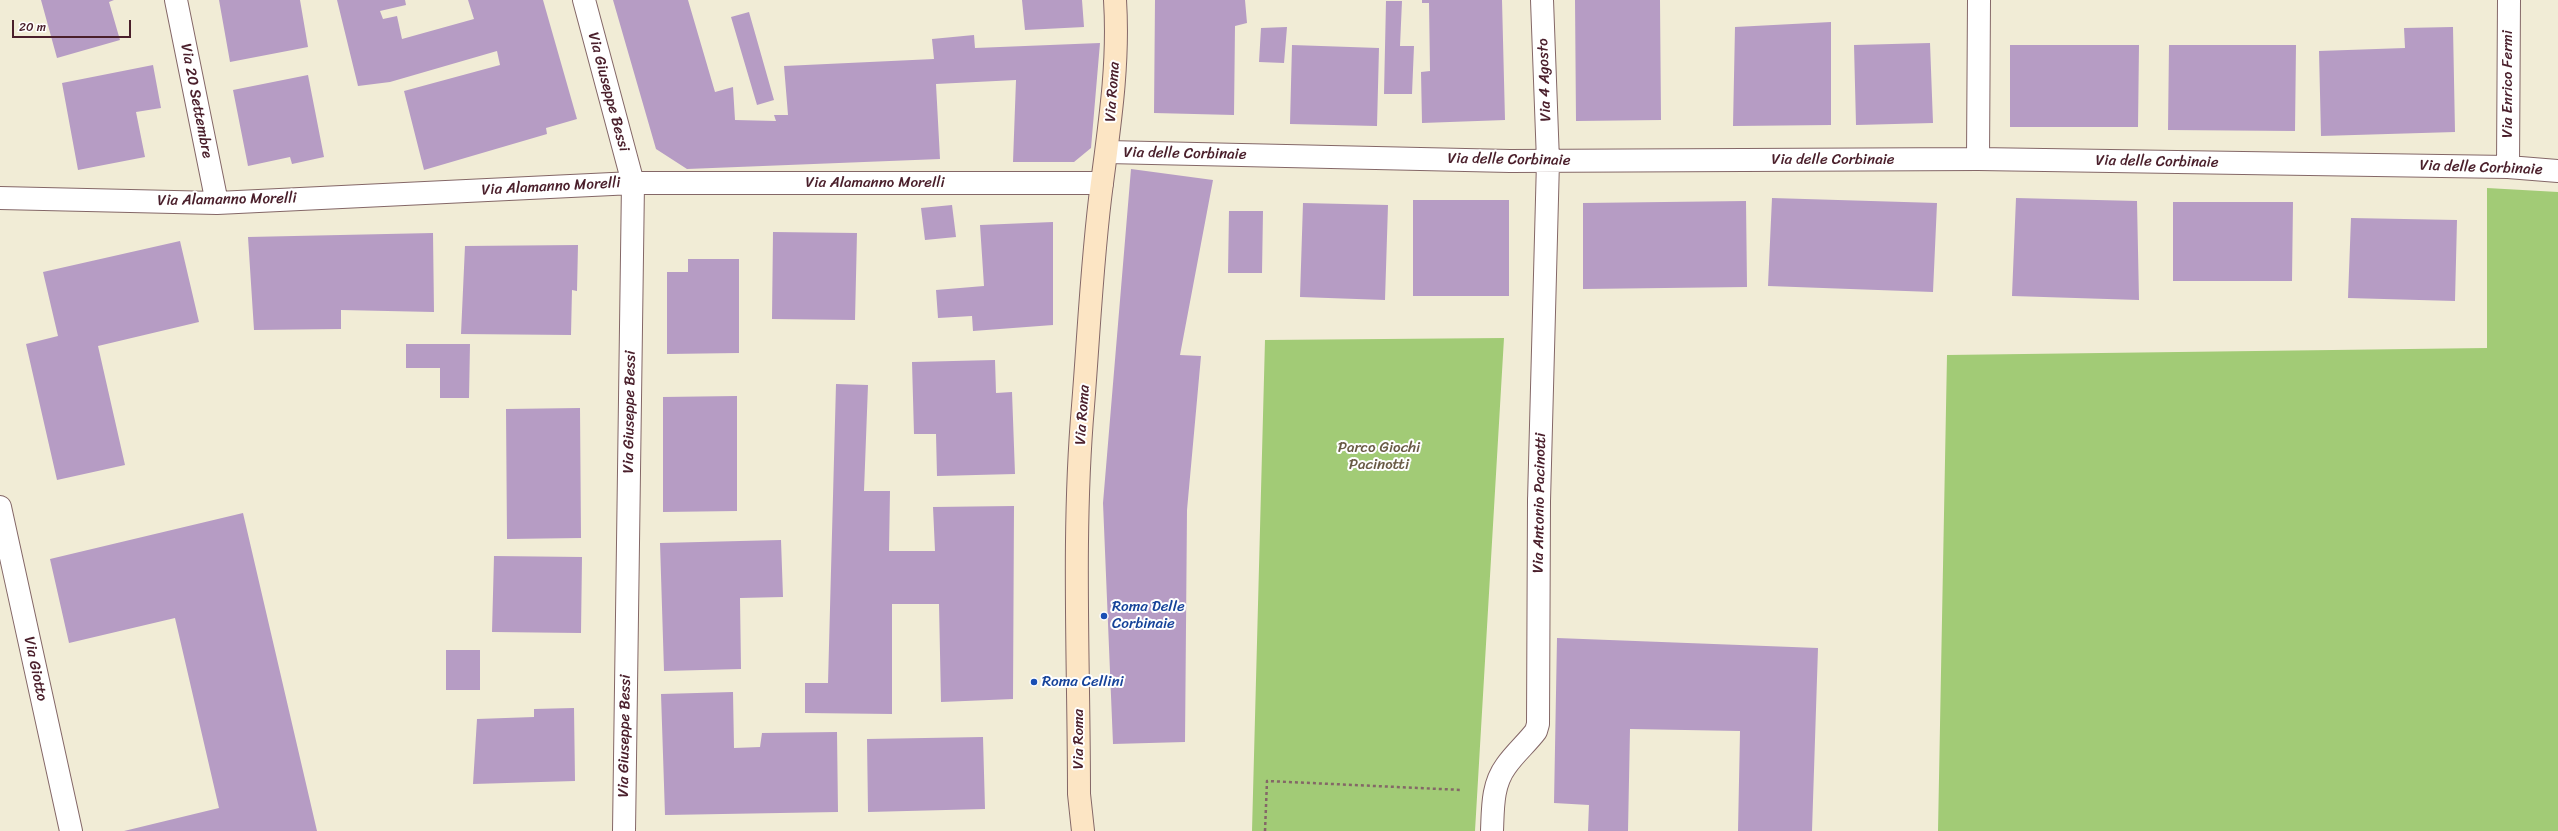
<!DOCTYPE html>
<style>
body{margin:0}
#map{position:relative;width:2558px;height:831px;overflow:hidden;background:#f1ecd6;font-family:Sriracha,sans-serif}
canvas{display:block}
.scale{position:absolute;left:12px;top:20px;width:119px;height:18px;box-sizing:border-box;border:2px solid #4a1f2b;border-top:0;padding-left:5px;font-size:12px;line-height:14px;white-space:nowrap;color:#4a1f2b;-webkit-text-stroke:3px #fff;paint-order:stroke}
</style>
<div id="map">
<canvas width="2558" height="831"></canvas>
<div class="scale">20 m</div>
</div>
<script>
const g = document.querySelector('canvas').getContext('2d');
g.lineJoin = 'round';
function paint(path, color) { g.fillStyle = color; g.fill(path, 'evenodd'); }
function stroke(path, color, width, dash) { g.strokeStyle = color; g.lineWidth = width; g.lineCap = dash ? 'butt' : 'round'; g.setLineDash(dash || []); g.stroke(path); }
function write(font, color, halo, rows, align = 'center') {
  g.font = font + ' Sriracha,sans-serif'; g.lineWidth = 4; g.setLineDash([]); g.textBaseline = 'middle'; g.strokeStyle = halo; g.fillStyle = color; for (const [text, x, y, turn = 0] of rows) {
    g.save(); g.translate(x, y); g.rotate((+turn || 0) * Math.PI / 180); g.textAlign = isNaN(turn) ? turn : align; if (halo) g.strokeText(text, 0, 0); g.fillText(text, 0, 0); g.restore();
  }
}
const green = new Path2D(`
 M2487,188L2558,192V831H1938L1947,355L2487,348Z
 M1504,338L1475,831H1252L1265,340Z`);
const building = new Path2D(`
 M41,0H114L109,2L120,40L57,58Z
 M219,0H300L308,47L230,62Z
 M337,0H405L406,5L380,11L383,19L397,16L402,39L474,19L468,0H543L577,119L546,128L547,134L424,170L404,91L500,65L497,51L390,82L358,86Z
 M613,0H688L715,92L733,87L735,120L776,121L774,115H788L784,66L934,59L932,39L974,35L975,48L1100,43L1091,148L1074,162H1013L1016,80L936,84L940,159L687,169L656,149Z
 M1022,0H1082L1084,27L1025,30Z
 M1155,0H1245L1247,23L1235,26L1234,115L1154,113Z
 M1422,0H1502L1505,120L1422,123L1421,72L1430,71L1429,3H1422Z
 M1575,0H1660L1661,120L1576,121Z
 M1386,1H1402L1400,46H1414L1412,94H1384Z
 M749,12L774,100L757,105L731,17Z
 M1831,22V125L1733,126L1735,27Z
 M1287,27L1284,63L1259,62L1261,28Z
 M2453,27L2455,132L2321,136L2319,51L2405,48L2404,28Z
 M1930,43L1933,123L1856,125L1854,45Z
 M1292,45L1379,48L1377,126L1290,124Z
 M2010,45H2139L2138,127H2010Z
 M2169,45H2296L2295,131L2168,130Z
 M153,65L161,108L136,112L145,157L78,170L62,83Z
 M308,75L324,157L292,164L290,157L248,166L233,90Z
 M1131,169L1213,180L1180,355L1201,356L1187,510L1185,742L1113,744L1103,503Z
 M1772,198L1937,203L1933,292L1768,286Z
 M2016,198L2137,201L2139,300L2012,296Z
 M1413,200H1509V296H1413Z
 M1746,201L1747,287L1583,289V203Z
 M2173,202H2293L2292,281H2173Z
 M1303,203L1388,205L1385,300L1300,297Z
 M952,205L956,237L925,240L921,208Z
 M1229,211H1263L1262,273H1228Z
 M2351,218L2457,220L2455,301L2348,298Z
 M1053,222V325L973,331L972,316L938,318L936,290L984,286L980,225Z
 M773,232L857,233L855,320L772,319Z
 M433,233L434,312L341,310V329L254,330L248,237Z
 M180,241L199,322L98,346L125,465L57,480L26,344L58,336L43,272Z
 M578,245L577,291L572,290L571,335L461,334L465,246Z
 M688,259H739V353L667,354V272H688Z
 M406,344H470L469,398H440V368H406Z
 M995,360L996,393L1012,392L1015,474L937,476L936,434H914L912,362Z
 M836,384L868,385L864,491H890L889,551H935L933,507L1014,506L1013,699L941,702L939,604H892V714L805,713V683H828Z
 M737,396V511L663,512V397Z
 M580,408L581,538L507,539L506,409Z
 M243,513L317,831H124L219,808L175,618L69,643L50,559Z
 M781,540L783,597L740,598L741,669L664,671L660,543Z
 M494,556L582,557L581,633L492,632Z
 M1557,638L1818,648L1812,831H1738L1740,731L1630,729L1628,831H1588L1589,805L1554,803Z
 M446,650H480V690H446Z
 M733,692L734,748L760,747L762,733L837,732L838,812L665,815L661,694Z
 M574,708L575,781L473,784L477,719L534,717V709Z
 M983,737L985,809L868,812L867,739Z`);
const path = new Path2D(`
 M1265,831L1267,781L1462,790`);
const pedestrian = new Path2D(`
 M1492,831C1493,808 1492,785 1506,766C1515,753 1527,743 1536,731L1538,724L1539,501`);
const minor = new Path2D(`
 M176,0L217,203
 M584,0L633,183L624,831
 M1107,152L1510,161L1978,159L2508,167L2558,171
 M1978,159L1979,0
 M2508,167L2509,0
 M0,198L217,203L633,183H1102
 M1539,501L1548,161L1542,0
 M0,507L71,831`);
const secondary = new Path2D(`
 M1083,831L1079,794C1079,665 1072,534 1083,406C1089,332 1092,257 1102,183C1110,122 1119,62 1115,0`);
const markers = [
 [1104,616,4,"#1a4fb4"],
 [1034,682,4,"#1a4fb4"]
];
const streetNames = [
 ["Via 4 Agosto",1545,80,-92],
 ["Via Enrico Fermi",2508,84,-90],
 ["Via Giuseppe Bessi",608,92,75],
 ["Via Roma",1113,92,-86],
 ["Via 20 Settembre",196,101,79],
 ["Via delle Corbinaie",1185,154,1],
 ["Via delle Corbinaie",1509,160,1],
 ["Via delle Corbinaie",1833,160],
 ["Via delle Corbinaie",2157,162,1],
 ["Via delle Corbinaie",2481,168,2],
 ["Via Alamanno Morelli",875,183],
 ["Via Alamanno Morelli",551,187,-3],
 ["Via Alamanno Morelli",227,200,-1],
 ["Via Giuseppe Bessi",630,412,-89],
 ["Via Roma",1083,415,-86],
 ["Via Antonio Pacinotti",1540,503,-89],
 ["Via Giotto",35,669,78],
 ["Via Giuseppe Bessi",625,736,-89],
 ["Via Roma",1079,739,-90]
];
const parkNames = [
 ["Parco Giochi",1379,448],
 ["Pacinotti",1379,465]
];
const transitNames = [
 ["Roma Delle",1112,607],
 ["Corbinaie",1112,624],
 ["Roma Cellini",1042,682]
];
paint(green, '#a2cb76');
paint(building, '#b69cc4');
stroke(pedestrian, '#846767', 24);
stroke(minor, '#846767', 24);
stroke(secondary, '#846767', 24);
stroke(path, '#846767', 2.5, [3, 3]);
stroke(pedestrian, '#fff', 22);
stroke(minor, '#fff', 22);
stroke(secondary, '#fce5c4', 22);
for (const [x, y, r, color] of markers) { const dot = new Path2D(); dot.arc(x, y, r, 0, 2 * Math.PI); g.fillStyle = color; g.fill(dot); stroke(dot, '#fff', 1.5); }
write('15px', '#4a1f2b', '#fff', streetNames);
write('15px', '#695b45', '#fff', parkNames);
write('15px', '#164399', '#fff', transitNames, 'left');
</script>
